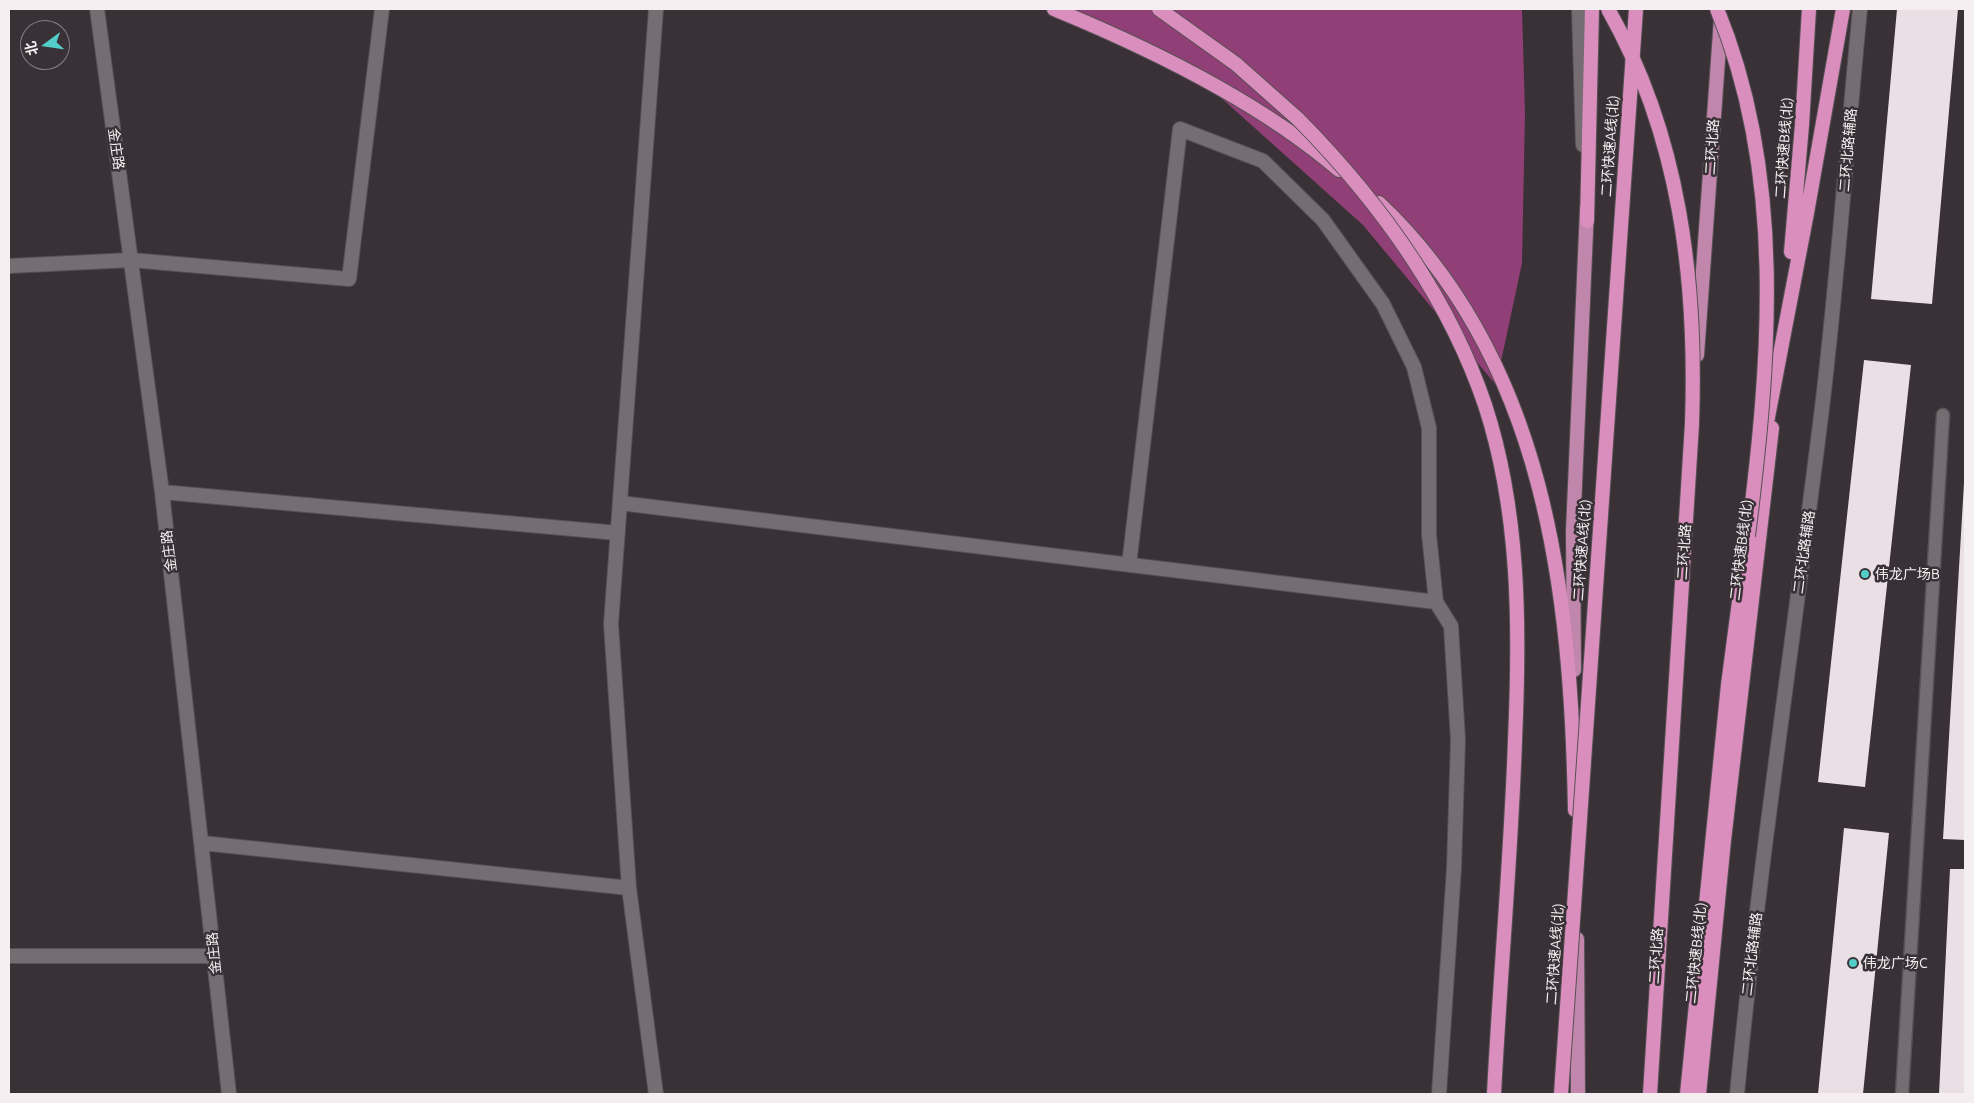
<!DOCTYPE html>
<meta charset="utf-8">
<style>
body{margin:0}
#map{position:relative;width:1974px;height:1103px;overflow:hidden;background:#393136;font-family:Ubuntu,"Noto Sans SC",sans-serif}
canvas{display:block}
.frame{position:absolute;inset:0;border:10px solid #f5eff2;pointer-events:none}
.north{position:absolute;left:20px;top:20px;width:50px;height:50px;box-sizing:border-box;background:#393136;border:1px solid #847d81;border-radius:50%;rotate:256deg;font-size:14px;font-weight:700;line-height:20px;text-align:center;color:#f5eff2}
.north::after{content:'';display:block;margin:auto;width:18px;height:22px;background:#53cdc9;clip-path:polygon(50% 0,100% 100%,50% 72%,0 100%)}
</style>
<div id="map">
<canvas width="1974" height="1103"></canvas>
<div class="frame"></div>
<div class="north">北</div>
</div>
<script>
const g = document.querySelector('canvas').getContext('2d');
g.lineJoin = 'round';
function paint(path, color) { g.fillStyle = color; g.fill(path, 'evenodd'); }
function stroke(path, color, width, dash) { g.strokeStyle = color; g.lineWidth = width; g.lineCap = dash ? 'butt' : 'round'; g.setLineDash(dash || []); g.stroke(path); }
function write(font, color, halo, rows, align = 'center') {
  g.font = font + ' Ubuntu,"Noto Sans SC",sans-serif'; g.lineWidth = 5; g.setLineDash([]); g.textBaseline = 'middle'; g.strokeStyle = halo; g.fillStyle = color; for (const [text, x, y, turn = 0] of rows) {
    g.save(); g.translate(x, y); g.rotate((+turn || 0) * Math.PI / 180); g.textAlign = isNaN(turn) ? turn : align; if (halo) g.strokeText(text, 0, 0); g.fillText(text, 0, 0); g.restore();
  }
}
const forest = new Path2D(`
 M1070,9H1522L1525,113L1522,263L1496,385L1363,225L1209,87Z`);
const building = new Path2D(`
 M1897,9H1958L1932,304L1871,299Z
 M1864,360L1911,365L1865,787L1818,782Z
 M1964,483H1965V840L1943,839Z
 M1844,828L1889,833L1863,1094H1818Z
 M1950,869H1965V1094H1939Z`);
const service = new Path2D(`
 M1902,1094L1943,415`);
const minor = new Path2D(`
 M97,9L162,492L229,1094
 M1579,9L1583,145
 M9,266L131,260L349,279L382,9
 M162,492L618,533
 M620,503L1436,602L1451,626L1458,740L1454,868L1439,1094
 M1129,565L1180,129L1263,161L1323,220L1383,304L1414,367L1429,428V534L1436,602
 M202,843L629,888
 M9,956H214
 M656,1094L629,888L611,624L656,9
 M1737,1094C1759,865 1794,637 1822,408C1838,275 1847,142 1860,9`);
const primary = new Path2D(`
 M1697,355L1721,18
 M1574,670L1573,531L1587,209
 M1577,939L1578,1094`);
const trunk = new Path2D(`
 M1054,9C1149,48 1261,103 1339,170
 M1159,9L1236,64L1298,119
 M1379,203C1546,361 1571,593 1575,810
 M1587,221L1592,9
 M1791,252L1802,125L1809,9
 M1764,438L1807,213L1843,9
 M1687,1094L1728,685L1749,526
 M1699,1094L1724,840L1772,428`);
const trunkBridge = new Path2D(`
 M1608,9C1680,136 1697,280 1692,424L1650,1094
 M1717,9C1786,176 1770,361 1748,536
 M1298,119C1378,200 1448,296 1485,405C1520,512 1520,628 1515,740C1511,858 1500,976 1494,1094
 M1561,1094L1636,9`);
const markers = [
 [1865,574,5,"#53cdc9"],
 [1853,963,5,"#53cdc9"]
];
const streetNames = [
 ["二环快速A线(北)",1610,146,-86],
 ["二环北路",1712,147,-86],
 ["二环快速B线(北)",1784,148,-86],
 ["金庄路",116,149,82],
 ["二环北路辅路",1848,150,-85],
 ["二环快速A线(北)",1582,550,-86],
 ["二环快速B线(北)",1741,550,-83],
 ["金庄路",169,551,-97],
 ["二环北路",1684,552,-86],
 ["二环北路辅路",1804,552,-82],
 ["金庄路",214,953,-96],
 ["二环快速B线(北)",1696,953,-84],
 ["二环快速A线(北)",1555,954,-86],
 ["二环北路辅路",1752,954,-83],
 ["二环北路",1656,956,-86]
];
const poiNames = [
 ["伟龙广场B",1875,574],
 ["伟龙广场C",1863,963]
];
paint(forest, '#904076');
paint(building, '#eadfe5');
stroke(service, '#575154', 15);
stroke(minor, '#575154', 16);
stroke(primary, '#575154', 16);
stroke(trunk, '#575154', 16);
stroke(service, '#766d72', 12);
stroke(minor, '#766d72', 14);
stroke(primary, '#c186ab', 14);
stroke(trunk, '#da8ebe', 14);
stroke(trunkBridge, '#575154', 16, []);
stroke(trunkBridge, '#da8ebe', 14);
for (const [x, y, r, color] of markers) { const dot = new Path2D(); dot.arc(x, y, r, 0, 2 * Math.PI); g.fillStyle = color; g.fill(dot); stroke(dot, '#393136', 2); }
write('14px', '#f5eff2', '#393136', streetNames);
write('14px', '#f5eff2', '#393136', poiNames, 'left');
</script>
